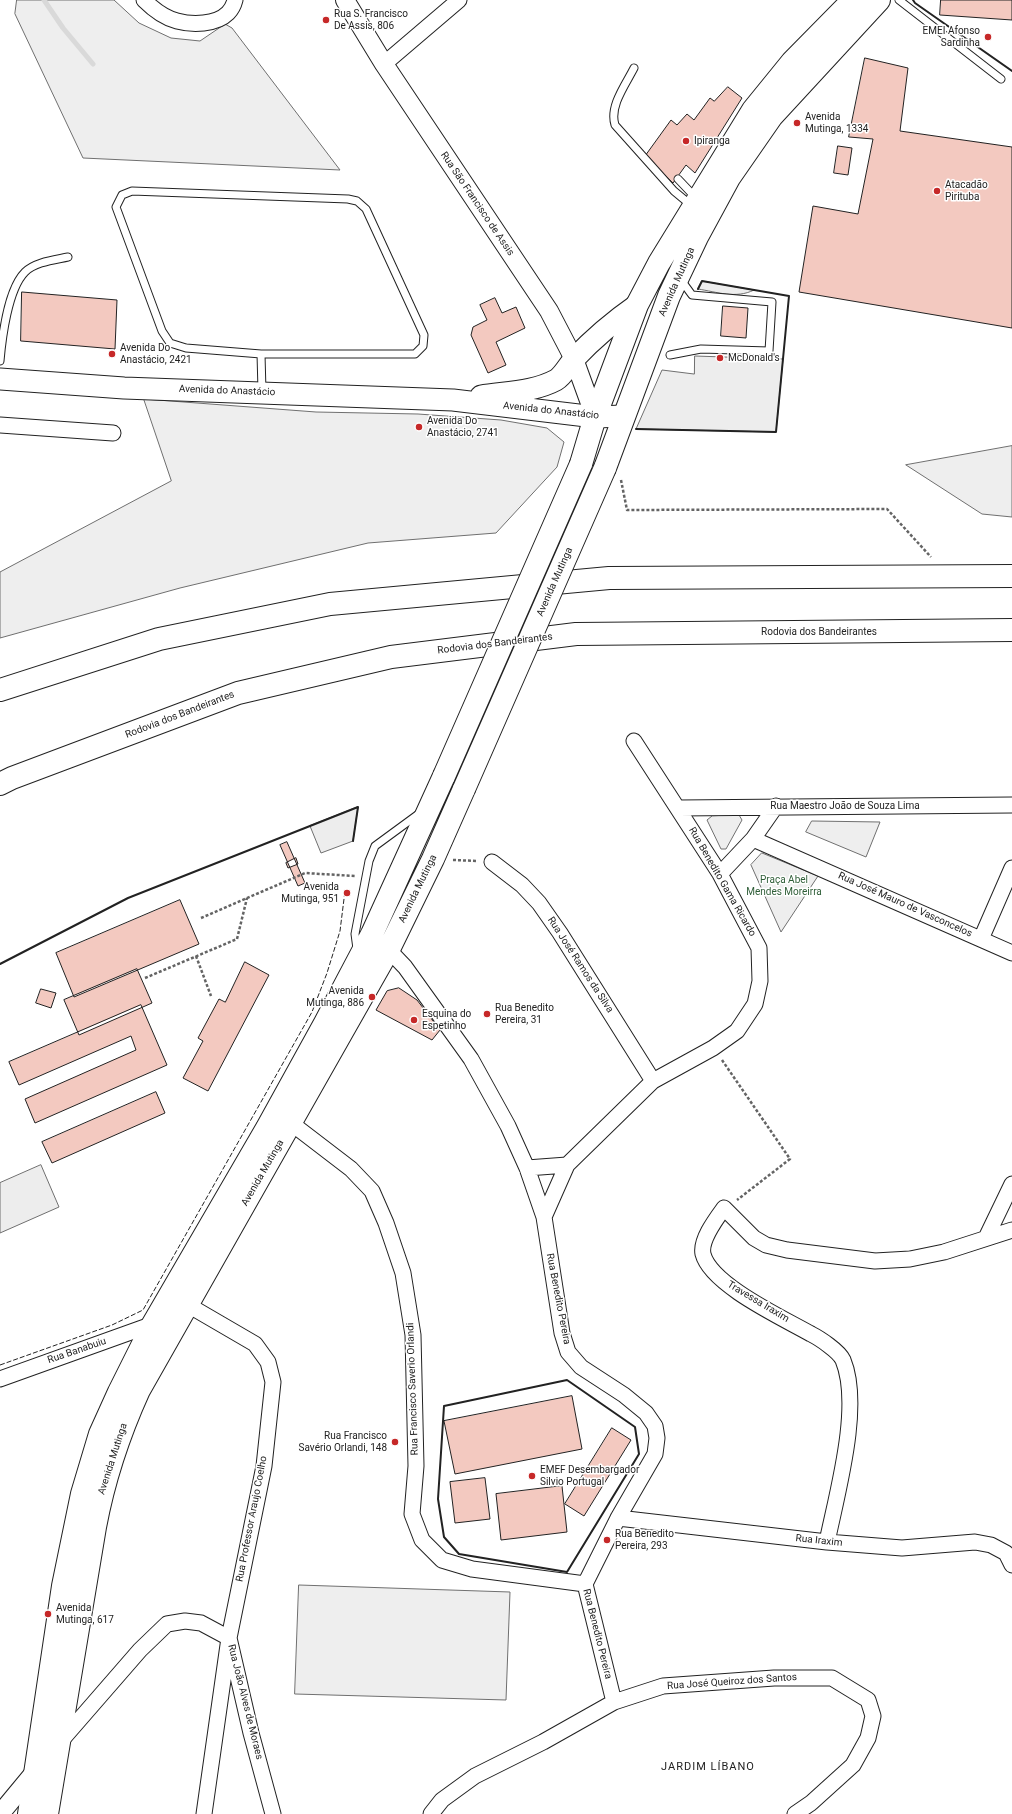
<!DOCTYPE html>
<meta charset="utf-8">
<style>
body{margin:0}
canvas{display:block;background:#fff}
</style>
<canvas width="1012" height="1814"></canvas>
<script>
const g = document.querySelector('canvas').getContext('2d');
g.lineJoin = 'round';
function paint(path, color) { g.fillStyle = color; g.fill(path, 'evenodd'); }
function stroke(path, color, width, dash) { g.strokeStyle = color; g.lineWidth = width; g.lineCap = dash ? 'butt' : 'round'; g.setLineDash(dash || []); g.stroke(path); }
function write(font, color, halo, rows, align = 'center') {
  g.font = font + ' Roboto,sans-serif'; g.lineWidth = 3; g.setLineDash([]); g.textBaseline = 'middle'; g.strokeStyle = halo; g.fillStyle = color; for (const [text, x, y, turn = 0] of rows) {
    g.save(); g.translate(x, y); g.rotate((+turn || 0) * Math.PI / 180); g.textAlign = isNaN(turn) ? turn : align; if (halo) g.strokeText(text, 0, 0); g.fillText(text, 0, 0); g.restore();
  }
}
const green = new Path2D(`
 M17,0H114L139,23L171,38L200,41L225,24L232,28L340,170L83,158L15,14Z
 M702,281L754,290C736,299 717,292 698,289Z
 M144,399L316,412L418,414L501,420L547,428L564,442L557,467L496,533L368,543L180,588L0,638V572L171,481Z
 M1012,446V517L982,514L906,465Z
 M739,815L742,820L726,849H721L707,820L712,816Z
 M812,821L880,822L866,857L806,832Z
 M762,853L818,876L781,932L751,865Z
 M299,1585L510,1592L506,1700L295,1694Z`);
const parking = new Path2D(`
 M695,356L783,359L776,432L636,429L662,370L694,374Z
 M358,807L353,841L321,853L310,826Z
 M41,1165L59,1207L0,1233V1183Z`);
const stream = new Path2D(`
 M44,0L63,28L93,64`);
const building = new Path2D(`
 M941,0H1012V20L940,15Z
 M865,58L908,68L900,131L1012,147V328L799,292L813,206L858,214L873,139L849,137Z
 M728,87L742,98L695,173L686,165L673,183L645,156L671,120L677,125L687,114L694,120L710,98L714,101Z
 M838,146L852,148L848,175L834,173Z
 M22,292L117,300L115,349L21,341Z
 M495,298L502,313L516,307L525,328L496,342L506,365L488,373L471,335L473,327L487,320L480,305Z
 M723,306L748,308L746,338L721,336Z
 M287,842L305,883L298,886L280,845Z
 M296,858L298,864L288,868L286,863Z
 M180,900L199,944L74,997L56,953Z
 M245,962L269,975L208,1091L183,1078L203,1041L198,1038L219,999L225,1002Z
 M137,969L152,1003L79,1035L64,1000Z
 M399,988L417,1000L440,1030L432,1040L376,1010L387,991Z
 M41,989L56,993L51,1008L36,1003Z
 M141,1005L167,1065L35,1123L25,1099L136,1050L131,1036L19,1085L9,1062Z
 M156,1092L165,1113L52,1163L42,1142Z
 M572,1396L582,1449L455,1474L444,1421Z
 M612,1428L631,1440L584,1516L565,1504Z
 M485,1478L490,1519L455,1523L450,1482Z
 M562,1486L567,1532L501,1540L496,1494Z`);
const path = new Path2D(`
 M621,480L627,510L887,509L931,557
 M453,860L478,861
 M201,918L305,873L355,876
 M196,956L211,996
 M145,978L237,939L247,898
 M722,1060L790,1159L737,1200`);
const service = new Path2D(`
 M899,0L1001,79
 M634,68C626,84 609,106 615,125L674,191L692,206
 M678,179L696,198
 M132,191L348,199L357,201L366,209L424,335L423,346L415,354H261L186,348L170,343L162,331L116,207L122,195Z
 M261,354L262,391
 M670,355L701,349L769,351L772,302L692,295L681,280
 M0,361C2,338 8,289 25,272C35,262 54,260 68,257
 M357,949L355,934L369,861L375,846L420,813`);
const minor = new Path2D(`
 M144,0C153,9 165,18 177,21C192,25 216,25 228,13C231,10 234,4 235,0
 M384,64L459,0
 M0,425L113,433
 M679,808L1012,805
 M753,839L1012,953
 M492,862L522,885L539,903L560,933L653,1081
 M720,874L753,839L776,806
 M981,939L1012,868
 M383,944L405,967L471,1059L508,1126L527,1168L544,1217L562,1333L568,1352L581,1367L624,1395L646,1413L655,1426L657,1438L655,1454L618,1518L585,1584L614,1702
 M291,1113V1123L351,1169L372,1191L386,1223L403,1273L413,1335L416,1466L412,1514L422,1540L442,1560L472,1569L585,1584
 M527,1168L567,1165
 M544,1217L567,1165L653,1081L713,1048L737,1031L755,1004L760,981L759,948L720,874L634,741
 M986,1238L1012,1184
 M180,1309L188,1305L255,1344L268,1362L273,1382L264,1466L229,1638L204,1814
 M0,1379L156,1323
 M618,1518L827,1542L902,1548L975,1542L991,1545L1006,1553L1012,1565
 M827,1542C837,1493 862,1406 843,1360C839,1351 819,1338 811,1334C783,1318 711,1285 703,1254C700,1240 716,1219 724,1208L754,1238L766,1245L787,1250L875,1261L910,1259L944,1252L1012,1230
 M60,1742L140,1650L167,1624L185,1621L201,1623L229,1638L251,1733L273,1814
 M431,1814L442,1800L475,1776L543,1742L614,1702L663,1686L774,1678H832L868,1700L873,1716L868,1738L853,1765L811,1803L795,1814`);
const tertiary = new Path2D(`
 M345,0L384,64L549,311L574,359L595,417
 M0,1814L34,1773`);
const secondary = new Path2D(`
 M0,379L124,388L453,400L595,417L624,416
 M481,396C505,392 534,392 556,380C563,376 568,366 574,359C593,339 614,321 637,305`);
const primary = new Path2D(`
 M581,464L595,417L637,305L659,263L753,110L792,62L853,0
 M605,468L669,296L697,237L729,178L772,116L879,0
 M29,1814L63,1586L82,1494L100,1434L119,1392L153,1324L267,1128L325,1023L372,934L444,776
 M47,1814L95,1527C104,1479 119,1434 139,1390L389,949L433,859L464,789`);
const motorway = new Path2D(`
 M0,690L159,639L330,604L609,578L1012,576
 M0,784L12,778L238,693L391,657L576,634L1012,630`);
const primaryBridge = new Path2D(`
 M444,776L581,464
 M464,789L605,468`);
const fence = new Path2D(`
 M0,1365L112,1325L143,1310L312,1012L327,973L340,931L345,891`);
const wall = new Path2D(`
 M913,0L915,3L1012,71
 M636,429L776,432L789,296L702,281L698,289
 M0,964L128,898L358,807L353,841
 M567,1380L635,1427L639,1454L567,1572L459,1554L444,1537L438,1499L444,1406Z`);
const markers = [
 [326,20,4,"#c62828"],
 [988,37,4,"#c62828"],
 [797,123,4,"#c62828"],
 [686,141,4,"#c62828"],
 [937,191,4,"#c62828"],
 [112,354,4,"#c62828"],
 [720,358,4,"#c62828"],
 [419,427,4,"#c62828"],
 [347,893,4,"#c62828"],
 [372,997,4,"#c62828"],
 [487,1014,4,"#c62828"],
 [414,1020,4,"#c62828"],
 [395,1442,4,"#c62828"],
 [532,1476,4,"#c62828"],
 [607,1540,4,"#c62828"],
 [48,1614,4,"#c62828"]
];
const poiNames = [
 ["Rua S. Francisco",334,14],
 ["De Assis, 806",334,26],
 ["EMEI Afonso",980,31,"right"],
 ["Sardinha",980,43,"right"],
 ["Avenida",805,117],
 ["Mutinga, 1334",805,129],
 ["Ipiranga",694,141],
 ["Atacadão",945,185],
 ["Pirituba",945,197],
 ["Avenida Do",120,348],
 ["Anastácio, 2421",120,360],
 ["McDonald's",728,358],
 ["Avenida Do",427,421],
 ["Anastácio, 2741",427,433],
 ["Avenida",339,887,"right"],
 ["Mutinga, 951",339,899,"right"],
 ["Avenida",364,991,"right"],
 ["Mutinga, 886",364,1003,"right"],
 ["Rua Benedito",495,1008],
 ["Pereira, 31",495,1020],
 ["Esquina do",422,1014],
 ["Espetinho",422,1026],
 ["Rua Francisco",387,1436,"right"],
 ["Savério Orlandi, 148",387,1448,"right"],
 ["EMEF Desembargador",540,1470],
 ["Silvio Portugal",540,1482],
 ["Rua Benedito",615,1534],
 ["Pereira, 293",615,1546],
 ["Avenida",56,1608],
 ["Mutinga, 617",56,1620]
];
const streetNames = [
 ["Rua São Francisco de Assis",477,204,56],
 ["Avenida Mutinga",677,282,-66],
 ["Avenida do Anastácio",227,391,2],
 ["Avenida do Anastácio",551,411,6],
 ["Avenida Mutinga",555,582,-66],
 ["Rodovia dos Bandeirantes",819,632],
 ["Rodovia dos Bandeirantes",495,644,-7],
 ["Rodovia dos Bandeirantes",180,715,-21],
 ["Rua Maestro João de Souza Lima",845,806],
 ["Rua Benedito Gama Ricardo",722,882,60],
 ["Avenida Mutinga",418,889,-64],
 ["Rua José Mauro de Vasconcelos",905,905,24],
 ["Rua José Ramos da Silva",580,965,57],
 ["Avenida Mutinga",263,1173,-60],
 ["Rua Benedito Pereira",558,1299,79],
 ["Travessa Iraxim",758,1302,31],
 ["Rua Banabuiu",77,1351,-19],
 ["Rua Francisco Saverio Orlandi",413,1389,-92],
 ["Avenida Mutinga",113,1459,-72],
 ["Rua Professor Araujo Coelho",252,1519,-79],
 ["Rua Iraxim",819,1541,6],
 ["Rua Benedito Pereira",597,1634,76],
 ["Rua José Queiroz dos Santos",732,1682,-4],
 ["Rua João Alves de Moraes",245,1702,76]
];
const parkNames = [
 ["Praça Abel",784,880],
 ["Mendes Moreirra",784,892]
];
const neighbourhoodNames = [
 ["JARDIM LÍBANO",708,1767]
];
paint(green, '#eee');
stroke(green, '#6f6f6f', 1);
paint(parking, '#ededed');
stroke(parking, '#6f6f6f', 1);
stroke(stream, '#d9d9d9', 5);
paint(building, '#f3c9c0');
stroke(building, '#222', 1);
stroke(service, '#222', 9);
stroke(minor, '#222', 17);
stroke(tertiary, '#222', 20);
stroke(secondary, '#222', 23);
stroke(primary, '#222', 24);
stroke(motorway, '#222', 24);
stroke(path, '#646464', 2.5, [3, 2]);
stroke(service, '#fff', 7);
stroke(minor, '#fff', 15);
stroke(tertiary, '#fff', 18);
stroke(secondary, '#fff', 21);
stroke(primary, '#fff', 22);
stroke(motorway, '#fff', 22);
stroke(primaryBridge, '#222', 24, []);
stroke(primaryBridge, '#fff', 22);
stroke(fence, '#222', 1, [5, 2]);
stroke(wall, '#222', 2);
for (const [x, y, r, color] of markers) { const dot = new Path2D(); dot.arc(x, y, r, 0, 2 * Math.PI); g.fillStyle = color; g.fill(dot); stroke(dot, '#fff', 1.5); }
write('10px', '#222', '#fff', poiNames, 'left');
write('10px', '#222', '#fff', streetNames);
write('10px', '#2f5e38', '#fff', parkNames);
g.letterSpacing = '1px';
write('11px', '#222', '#fff', neighbourhoodNames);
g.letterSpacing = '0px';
</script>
